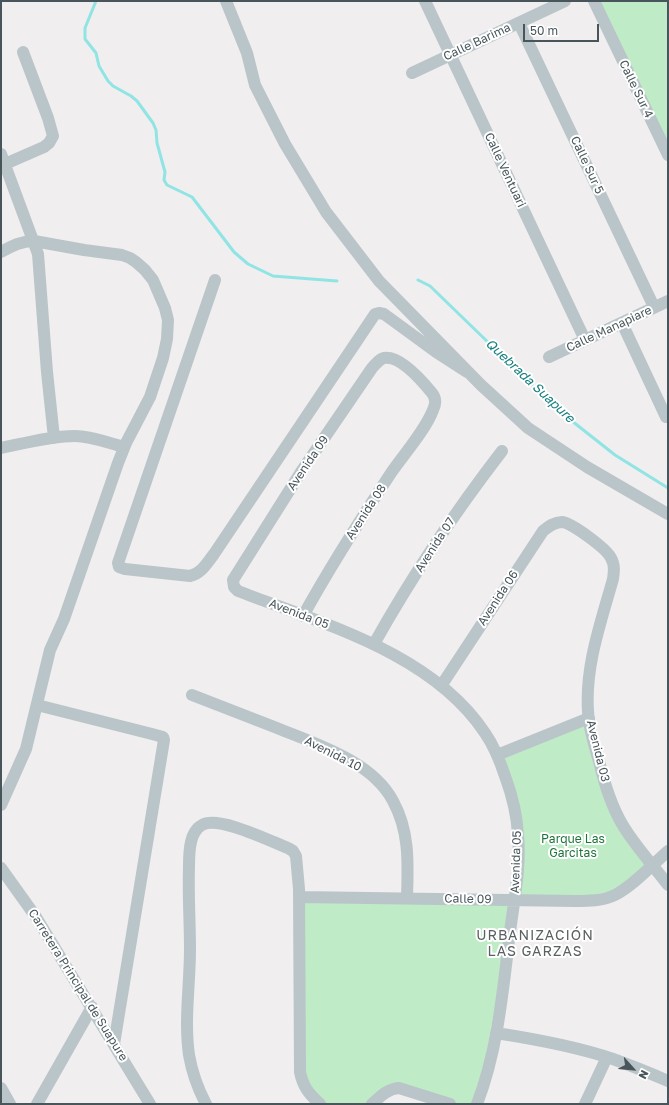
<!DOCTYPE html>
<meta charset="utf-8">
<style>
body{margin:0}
#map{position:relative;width:669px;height:1105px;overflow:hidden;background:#f0eeee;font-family:"Golos Text",sans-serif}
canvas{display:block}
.frame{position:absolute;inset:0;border:2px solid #48555a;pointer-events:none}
.north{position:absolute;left:613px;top:1049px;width:40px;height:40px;-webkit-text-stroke:3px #fff;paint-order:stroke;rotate:117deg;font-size:11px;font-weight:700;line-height:16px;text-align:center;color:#48555a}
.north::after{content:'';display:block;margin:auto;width:14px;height:18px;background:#48555a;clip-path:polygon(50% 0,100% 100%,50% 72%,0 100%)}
.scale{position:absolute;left:523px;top:24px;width:76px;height:18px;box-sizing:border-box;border:2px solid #48555a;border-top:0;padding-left:5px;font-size:12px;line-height:14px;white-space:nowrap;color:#48555a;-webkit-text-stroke:3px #fff;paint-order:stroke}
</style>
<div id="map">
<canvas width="669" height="1105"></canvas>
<div class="frame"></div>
<div class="north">N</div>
<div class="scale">50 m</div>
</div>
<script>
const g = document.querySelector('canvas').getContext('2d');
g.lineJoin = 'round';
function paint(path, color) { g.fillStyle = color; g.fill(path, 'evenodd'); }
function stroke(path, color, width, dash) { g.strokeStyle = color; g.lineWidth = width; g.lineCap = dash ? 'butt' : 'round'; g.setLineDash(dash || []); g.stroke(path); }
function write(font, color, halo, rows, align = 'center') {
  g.font = font + ' "Golos Text",sans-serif'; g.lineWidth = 4; g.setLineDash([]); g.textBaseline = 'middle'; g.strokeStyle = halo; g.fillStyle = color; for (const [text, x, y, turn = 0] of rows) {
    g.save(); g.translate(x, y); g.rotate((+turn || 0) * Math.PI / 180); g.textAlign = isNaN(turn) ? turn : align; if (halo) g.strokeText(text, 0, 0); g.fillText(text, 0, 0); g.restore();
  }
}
const green = new Path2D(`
 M594,1H668V155Z
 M589,718L606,785L653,865L615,895L515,900L477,1104H450L399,1088L372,1104H320L304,1088L299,897L514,900L519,853L497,755Z`);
const stream = new Path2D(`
 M96,1L85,28V39L96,53L99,66L108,81L113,86L131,96L137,101L153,123L156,130L157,143L165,172L164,180L167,185L192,197L234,252L248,264L273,276L337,281
 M418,280L430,286L558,410L615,455L668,488`);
const minor = new Path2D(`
 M226,1L247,53L255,85L285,144L326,212L379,281L481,385L528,428L587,467L668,514
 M425,1L585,340
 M594,1L668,155
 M519,23L654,307
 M412,73L565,1
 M1,154L38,254L47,372L54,438
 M5,164L44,147L49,143L53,136L48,118L23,52
 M1,252C12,246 21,241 34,241L84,250L122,255L130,258L136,262L145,270L153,280L165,308L168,320L167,339L163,358L150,397L126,443L118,463L64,619L50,650L26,749L1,805
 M215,280L118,563L119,567L125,569L190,576C201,574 207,563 214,554L375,314L379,313L384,314L436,352L467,372
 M622,323L666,417
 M549,357L668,301
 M1,448C25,443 51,436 75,436C91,436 108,443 124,447
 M303,616C330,567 360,520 391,473C404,454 425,431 433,410C436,404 436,398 432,393C423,382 400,355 384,358C379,359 376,364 372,368L301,472L233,580L234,587L238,591C323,624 432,653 485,733C494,746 500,761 505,776C512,795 517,814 518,835C521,867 514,900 510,932C503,989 498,1050 477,1104
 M374,644C412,576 455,512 502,451
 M441,686L543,531C548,527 554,522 562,522C572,523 607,549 611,558C615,565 614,572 613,579C601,622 585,666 588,711C589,728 594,745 599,761C604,782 611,805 622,824C635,846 653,865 668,885
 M192,695C220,706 248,717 277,728C316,744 372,761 393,801C410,832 408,864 407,898
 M37,705L152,734L163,737L164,740L114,1044
 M497,755L589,718
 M1,868L36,917L150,1104
 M299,897L575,901C588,901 603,901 615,895C633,886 653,864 668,851
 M496,1033C535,1039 575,1046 613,1059C632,1066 650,1073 668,1081
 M1,1088L10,1104
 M37,1104L92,1007
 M206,1104C198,1089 192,1072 189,1055C184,1020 190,984 190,949C190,922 188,894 189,867C189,859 189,850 191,842C192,836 196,828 202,825C218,815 270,841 288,848L293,851L296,856L299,889L300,1072C303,1087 309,1094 320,1104
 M372,1104C381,1096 387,1089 399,1088L450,1104
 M585,1104L607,1057`);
const streetNames = [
 ["Calle Barima",477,42,-25],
 ["Calle Sur 4",636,89,64],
 ["Calle Sur 5",587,165,65],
 ["Calle Ventuari",505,170,65],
 ["Calle Manapiare",609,329,-25],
 ["Avenida 09",308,463,-56],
 ["Avenida 08",366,512,-57],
 ["Avenida 07",435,545,-57],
 ["Avenida 06",498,598,-57],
 ["Avenida 05",299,614,21],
 ["Avenida 03",598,751,76],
 ["Avenida 10",333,754,27],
 ["Avenida 05",516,862,-88],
 ["Calle 09",468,899,1],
 ["Carretera Principal de Suapure",78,985,58]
];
const parkNames = [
 ["Parque Las",573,839],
 ["Garcitas",573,853]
];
const waterNames = [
 ["Quebrada Suapure",530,381,43]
];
const quarterNames = [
 ["URBANIZACIÓN",535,936],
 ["LAS GARZAS",535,952]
];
paint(green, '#bfebc7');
stroke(stream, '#90e4e4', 3);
stroke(minor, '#bac5ca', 12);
write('12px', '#48555a', '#fff', streetNames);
write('12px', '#1e7538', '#fff', parkNames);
write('italic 13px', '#178080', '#fff', waterNames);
g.letterSpacing = '1px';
write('14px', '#5b6062', '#fff', quarterNames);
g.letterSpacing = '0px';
</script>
